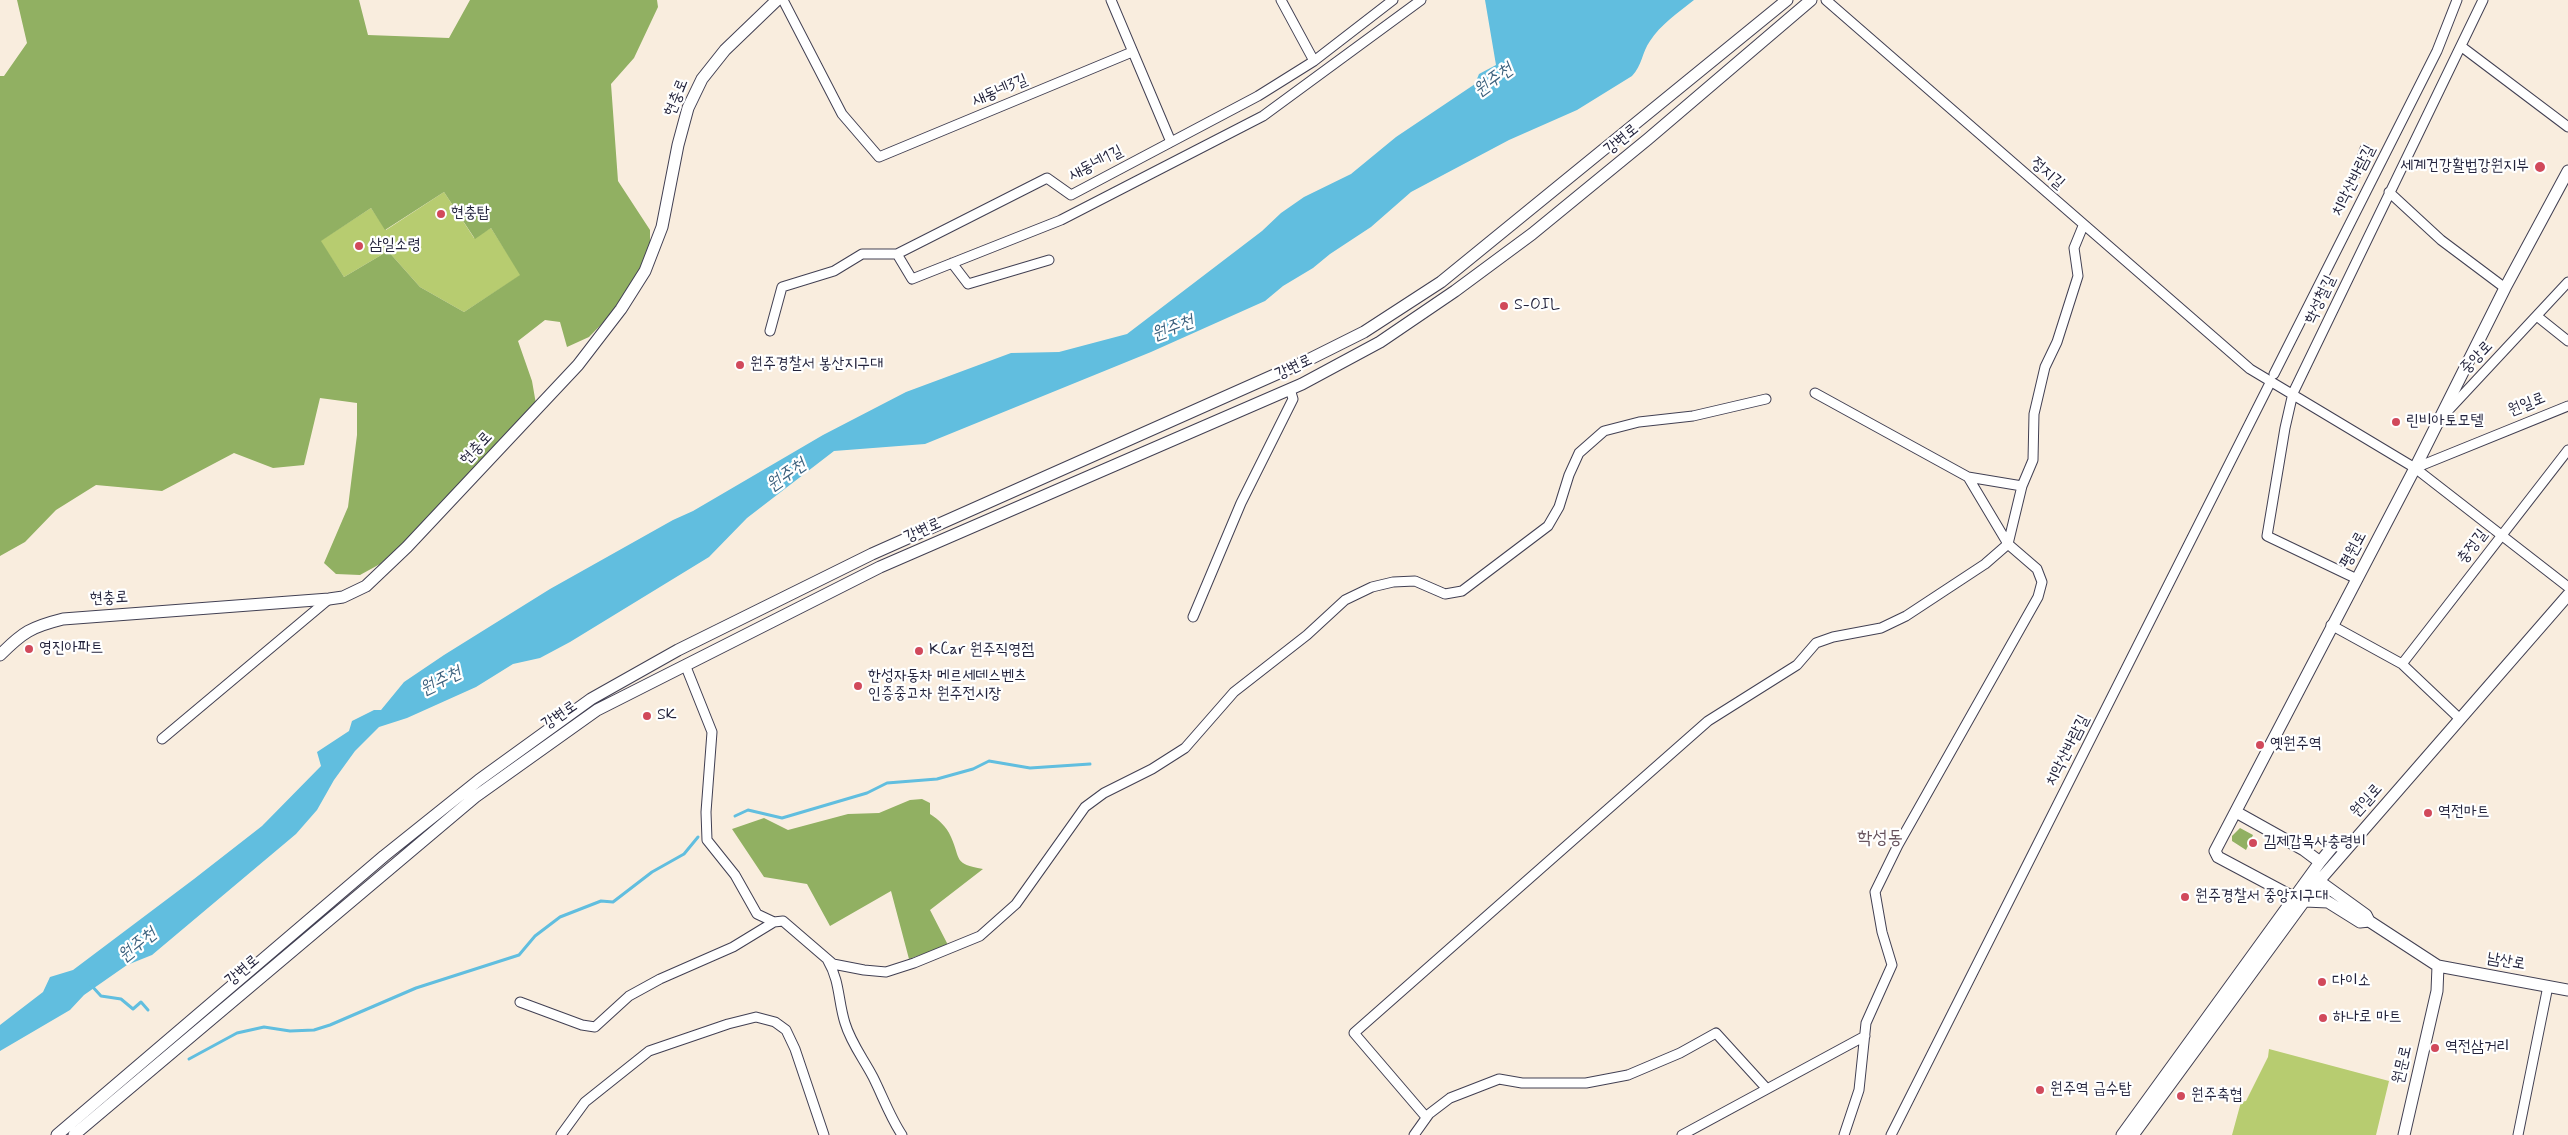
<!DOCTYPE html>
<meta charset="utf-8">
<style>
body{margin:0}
canvas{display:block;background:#f9edde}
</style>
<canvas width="2568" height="1135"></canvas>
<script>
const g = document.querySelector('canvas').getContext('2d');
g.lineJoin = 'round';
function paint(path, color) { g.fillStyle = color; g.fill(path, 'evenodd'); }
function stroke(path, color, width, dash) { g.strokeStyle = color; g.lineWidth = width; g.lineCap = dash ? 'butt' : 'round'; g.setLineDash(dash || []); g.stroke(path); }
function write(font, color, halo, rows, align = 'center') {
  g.font = font + ' Mynerve,"Poor Story",sans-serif'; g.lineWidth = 4.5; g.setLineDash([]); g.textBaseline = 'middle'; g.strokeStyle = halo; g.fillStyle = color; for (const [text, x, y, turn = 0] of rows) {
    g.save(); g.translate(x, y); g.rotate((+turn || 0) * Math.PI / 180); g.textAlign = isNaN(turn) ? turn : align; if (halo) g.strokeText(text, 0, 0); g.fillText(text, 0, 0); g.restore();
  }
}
const green = new Path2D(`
 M444,192L474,238L491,228L521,275L464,312L420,287L388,251L344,277L320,241L371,208L386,230Z
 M2269,1049L2389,1081L2376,1135H2232L2241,1102L2246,1101L2268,1057Z`);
const forest = new Path2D(`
 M17,0H359L368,35L449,38L470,0H657L658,7L634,58L611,84L618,181L650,230V257L631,294L589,337L567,347L560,322L545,320L518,341L532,381L536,404L424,526L380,564L360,575L336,574L324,563L348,507L357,435V403L320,398L304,465L273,468L234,453L162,491L96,485L56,510L25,542L0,556V76H4L27,43ZM444,192L475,239L491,228L520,275L464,312L420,287L388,251L344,277L321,241L371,208L385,230Z
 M922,799L930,803V814C939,820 946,826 951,837C961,859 953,864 983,869L930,910L948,945L909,959L891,891L830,926L807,884L764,877L732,829L764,818L788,830L848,814L879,813L910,800Z
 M2240,828L2253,835L2246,850L2232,841V836Z`);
const water = new Path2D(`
 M1485,0H1694C1679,12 1660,25 1650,41C1642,52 1642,66 1632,76L1577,110L1509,140L1411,192L1371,227L1330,254L1313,268L1283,286L1265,301L1151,352L925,444L834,451L747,518L709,557L570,642L540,658L513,664L476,687L407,718L379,727L355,751L334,780L317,810L296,834L152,955L127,965L84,995L70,1010L0,1051V1025L43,992L50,977L73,970L194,879L262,826L321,766L317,752L349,731L352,721L374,710H381L404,682L444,655L550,589L673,520L693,511L823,435L906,392L1011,353L1059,352L1127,334L1262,231L1281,213L1304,197L1351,174L1396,137L1475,84L1479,74L1496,65Z`);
const stream = new Path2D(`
 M735,816L748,810L782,818L867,793L887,783L937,779L973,769L989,761L1030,768L1090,764
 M91,985L101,996L121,999L133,1009L141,1002L148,1010
 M189,1059L237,1033L264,1027L290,1031L314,1030L330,1025L416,988L519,955L535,936L560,917L601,901L613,902L652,872L684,854L698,837`);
const street = new Path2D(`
 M783,0L842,114L879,157L1132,52
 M1111,0L1171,142
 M1281,0L1314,61
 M1826,0L2250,369L2415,468L2568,587
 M2462,47L2568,127
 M2356,174L2365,149
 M2389,192L2441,240L2505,288
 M897,254L912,279L1061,220L1263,116L1421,0
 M952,263L968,284L1049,260
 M2538,317L2568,341
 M770,331L782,287L834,271L862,254H897L1047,178L1071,195L1258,96L1314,61L1393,0
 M2274,374L2437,51L2457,0
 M1815,393L1968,477L2022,486
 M2444,415L2568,282
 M2415,468L2568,406
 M2357,579L2267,536L2285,428L2293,393L2483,0
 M1193,617L1241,503L1293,399L1290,389
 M2331,625L2402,664L2460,719
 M2402,664L2568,450
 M686,667L712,732L706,812L707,840L735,875L757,914L774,922L783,921L833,964L864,970L886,972L914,963L980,936L1016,904L1085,807L1104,793L1152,769L1185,748L1234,692L1307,635L1345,600L1372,587L1393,582L1415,581L1445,594L1462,591L1548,526L1559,507L1569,475L1579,453L1604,431L1639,422L1693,416L1766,399
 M162,739L329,599
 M828,961C840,981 838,1001 845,1023C851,1043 863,1058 873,1077C883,1097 890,1117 902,1135
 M520,1002L582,1025L595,1027L629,996L660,979L733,947L774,922
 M1426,1117L1354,1033L1708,721L1797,665L1816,643L1833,637L1881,628L1906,616L1985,564L2008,544L2022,486L2033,460L2034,414L2045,367L2057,342L2078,276L2074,248L2083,226
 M561,1135L585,1102L649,1051L728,1024L756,1017L775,1022L786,1030L795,1049L824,1135
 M1414,1135L1429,1114L1450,1098L1499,1079L1522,1083H1586L1628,1075L1680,1053L1716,1033L1767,1089
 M1682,1135L1865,1036
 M1844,1135L1859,1090L1866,1023L1892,965L1882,932L1875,892L1898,845L2038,597L2042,582L2037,569L2008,544L1968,477
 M1891,1135L2271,381
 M2518,1135L2548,986`);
const secondary = new Path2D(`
 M0,655C23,632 31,627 63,619L329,599L343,597L366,586L407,547L578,365L621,309L645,271L662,227L678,145L688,108L702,79L725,50L777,0
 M2236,812L2304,850L2320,862
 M2319,881L2366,915L2369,921L2438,966L2568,990
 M2369,921L2360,922L2328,902L2305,901L2295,898L2218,857L2215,851L2415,468L2505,288L2568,171
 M57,1135L384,856L479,780L591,699L678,650L872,554L1308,360L1364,332L1441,282L1787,0
 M74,1135L475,797L597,710L880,567L1302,384L1380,342L1455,291L1532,234L1648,139L1811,0
 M2122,1135L2320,862L2334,845L2346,848
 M2133,1135L2319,881L2568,595
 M2404,1135L2437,991L2438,966`);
const markers = [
 [2540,167,6,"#d1495b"],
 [441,214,5,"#d1495b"],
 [359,246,5,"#d1495b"],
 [1504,306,5,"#d1495b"],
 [740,365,5,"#d1495b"],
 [2396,422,5,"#d1495b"],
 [29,649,5,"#d1495b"],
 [919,651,5,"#d1495b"],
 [858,686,5,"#d1495b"],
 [647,716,5,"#d1495b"],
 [2260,745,5,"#d1495b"],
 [2428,813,5,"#d1495b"],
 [2253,843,5,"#d1495b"],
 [2185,897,5,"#d1495b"],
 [2322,982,5,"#d1495b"],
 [2323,1018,5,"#d1495b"],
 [2435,1048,5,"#d1495b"],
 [2040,1090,5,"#d1495b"],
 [2181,1096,5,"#d1495b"]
];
const streetNames = [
 ["새동네3길",1000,91,-23],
 ["현충로",677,98,-68],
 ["강변로",1622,140,-39],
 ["새동네1길",1096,164,-27],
 ["정지길",2047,174,41],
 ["치악산바람길",2354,181,-63],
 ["학성철길",2321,300,-65],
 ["중앙로",2477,358,-46],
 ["강변로",1294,368,-25],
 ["원일로",2527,405,-22],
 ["현충로",477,449,-47],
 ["강변로",923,531,-24],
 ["충정길",2473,547,-53],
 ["평원로",2354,550,-62],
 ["현충로",109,599,-3],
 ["강변로",560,716,-34],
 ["치악산바람길",2068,751,-63],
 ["원일로",2367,801,-48],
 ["남산로",2506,962,10],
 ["강변로",243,971,-40],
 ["원문로",2403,1065,-77]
];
const poiNames = [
 ["세계건강활법강원지부",2529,167,"right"],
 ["현충탑",451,214],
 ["삼일소령",369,246],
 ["S-OIL",1514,306],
 ["원주경찰서 봉산지구대",750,365],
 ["린비아토모텔",2406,422],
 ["영진아파트",39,649],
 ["KCar 원주직영점",929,651],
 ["한성자동차 메르세데스벤츠",868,677],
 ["인증중고차 원주전시장",868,695],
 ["SK",657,716],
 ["옛원주역",2270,745],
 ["역전마트",2438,813],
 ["김제갑목사충령비",2263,843],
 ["원주경찰서 중앙지구대",2195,897],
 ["다이소",2332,982],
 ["하나로 마트",2333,1018],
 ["역전삼거리",2445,1048],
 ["원주역 급수탑",2050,1090],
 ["원주축협",2191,1096]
];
const waterNames = [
 ["원주천",1494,81,-36],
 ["원주천",1173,329,-20],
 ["원주천",787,476,-35],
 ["원주천",441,682,-26],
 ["원주천",138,946,-39]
];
const quarterNames = [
 ["학성동",1880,839]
];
paint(green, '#b7cc70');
paint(forest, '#91b062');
paint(water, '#61bedf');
stroke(stream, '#61bedf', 3);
stroke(street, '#424053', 11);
stroke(secondary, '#424053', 13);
stroke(street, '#fff', 9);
stroke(secondary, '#fff', 11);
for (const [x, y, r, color] of markers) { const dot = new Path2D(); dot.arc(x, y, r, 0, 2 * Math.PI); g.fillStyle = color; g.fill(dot); stroke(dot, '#fff', 2); }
write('16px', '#22223b', '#fff', streetNames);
write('16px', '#22223b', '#fff', poiNames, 'left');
write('italic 18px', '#3b607d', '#fff', waterNames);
write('19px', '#67535d', '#fff', quarterNames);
</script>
